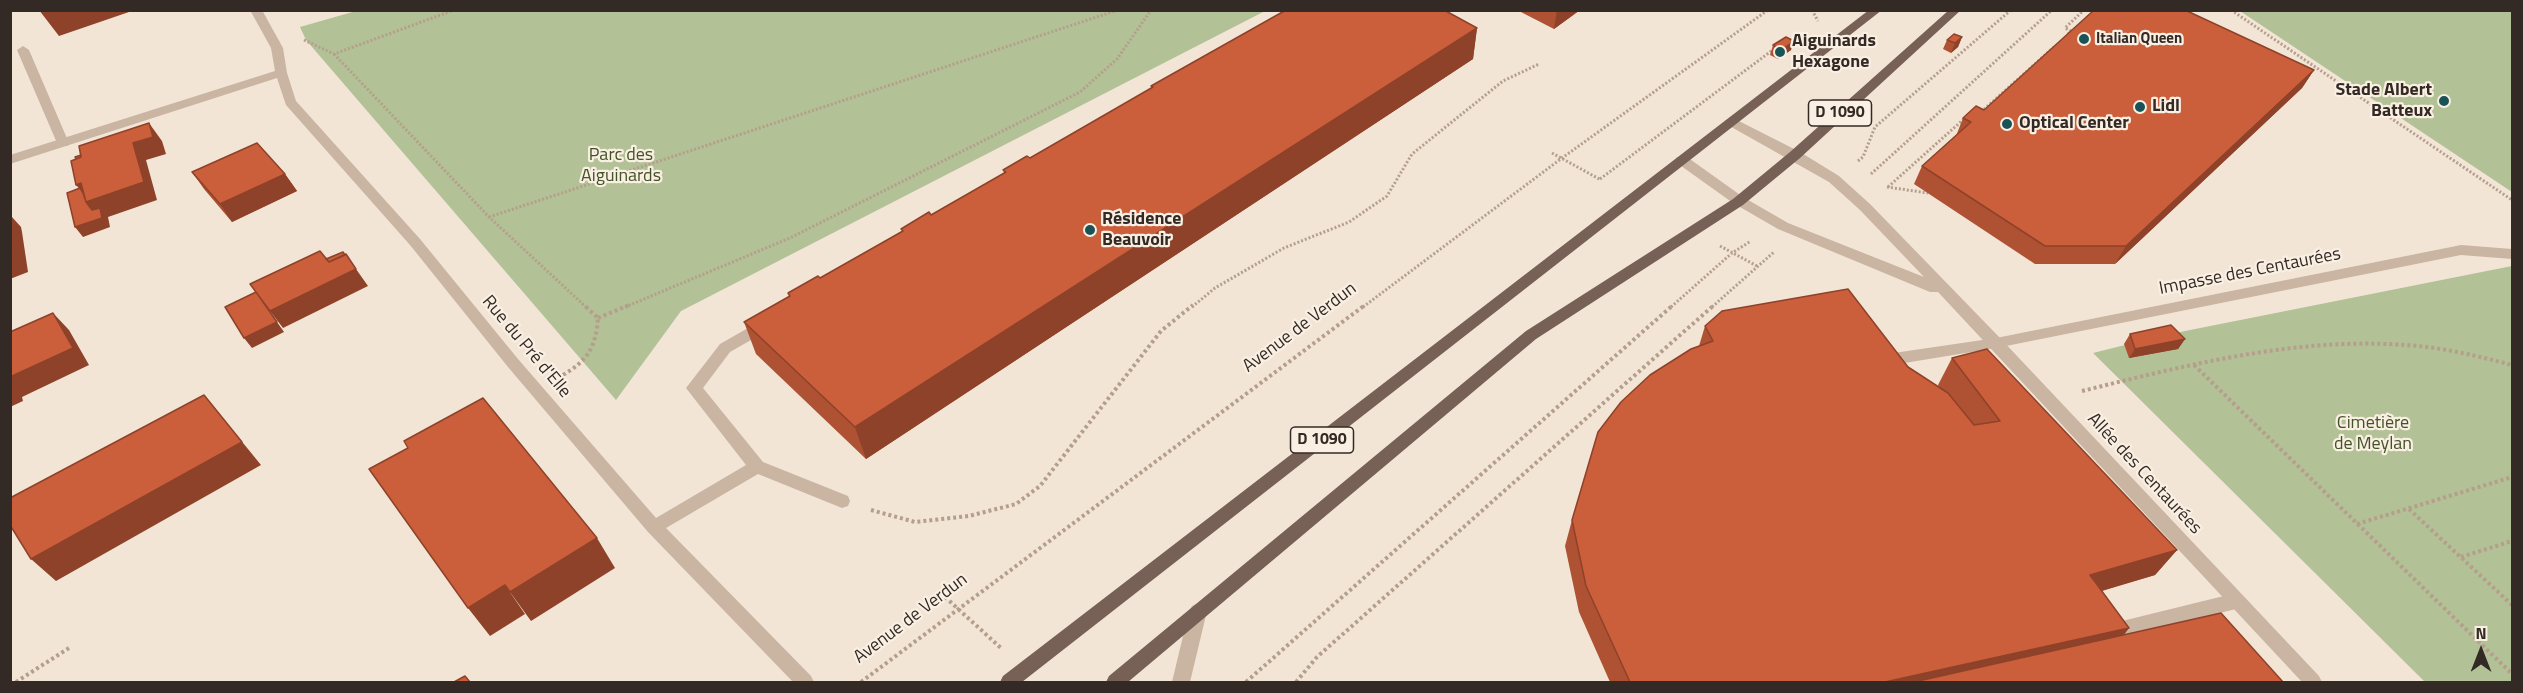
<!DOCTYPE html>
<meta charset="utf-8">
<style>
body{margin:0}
#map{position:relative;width:2523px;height:693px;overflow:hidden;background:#f2e5d6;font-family:"Titillium Web",sans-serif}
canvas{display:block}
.frame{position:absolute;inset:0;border:12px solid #342a25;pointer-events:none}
.north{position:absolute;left:2451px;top:621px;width:60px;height:60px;-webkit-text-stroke:4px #f9efe2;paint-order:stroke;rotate:0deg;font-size:16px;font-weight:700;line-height:24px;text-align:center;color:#342a25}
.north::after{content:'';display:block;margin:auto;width:21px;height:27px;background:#342a25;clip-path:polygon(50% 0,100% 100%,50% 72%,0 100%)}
</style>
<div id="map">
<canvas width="2523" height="693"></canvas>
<div class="frame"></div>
<div class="north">N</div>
</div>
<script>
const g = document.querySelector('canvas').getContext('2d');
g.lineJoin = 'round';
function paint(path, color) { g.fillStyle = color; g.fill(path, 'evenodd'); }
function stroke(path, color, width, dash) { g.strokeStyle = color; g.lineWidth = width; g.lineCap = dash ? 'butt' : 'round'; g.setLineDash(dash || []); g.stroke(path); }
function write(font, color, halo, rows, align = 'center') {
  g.font = font + ' "Titillium Web",sans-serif'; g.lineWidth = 4.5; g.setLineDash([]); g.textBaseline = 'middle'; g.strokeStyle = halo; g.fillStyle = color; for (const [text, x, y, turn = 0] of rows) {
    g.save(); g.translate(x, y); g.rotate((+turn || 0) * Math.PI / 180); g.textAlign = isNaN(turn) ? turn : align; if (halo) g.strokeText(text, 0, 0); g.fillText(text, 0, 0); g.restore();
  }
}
const green = new Path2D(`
 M356,11V10L1265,11L681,311L616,400L306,40L300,27Z
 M2240,11H2512V192Z
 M2512,266V682H2425L2093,353L2165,335Z`);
const pathFar1 = new Path2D(`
 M1812,10L1818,21
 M2231,10L2512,200
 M2068,34L2071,31L2065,28L2084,10
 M304,40L334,54L454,10
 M334,54L489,217L586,307
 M1981,112L2054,47
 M1552,153L1601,180
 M1858,161L1863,157L1875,127L2011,10
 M1871,174L2052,10
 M1600,179L1774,49
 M1887,187L1928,193
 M1888,187L1965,118
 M489,217L1118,10
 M1720,246L1757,266
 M625,307L790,238L1080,92L1117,59L1151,10
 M1192,307L1215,288L1284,248L1349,222L1387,196L1412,154L1503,81L1539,64
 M1363,307L1562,158L1768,10
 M1671,307L1732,253L1751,241
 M1712,307L1774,252`);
const path = new Path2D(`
 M598,318L629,305
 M2194,365L2512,674
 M563,375C588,360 596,347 598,318L584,305
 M2082,391C2187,365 2296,337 2405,345C2442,347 2477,356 2512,365
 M2409,509L2512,605
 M871,510L915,522L969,516L1016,504L1040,486L1161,331L1193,305
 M2357,524L2512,477
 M2461,557L2512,541
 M945,597L1002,649
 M16,682L69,648
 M861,682L1365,305
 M1246,682L1673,305
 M1296,682L1317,657L1714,305`);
const service = new Path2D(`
 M23,46L29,50L69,143L68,146H58L57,143L17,50Z
 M1996,338L2003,343L1996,348L1880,367L1872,361L1880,355Z
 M2236,593L2242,596L2245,601L2242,606L2236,609L2110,640L2104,637L2101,632L2104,627L2110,624Z
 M1198,603L1204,606L1207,611L1190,682H1172L1189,611L1192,606Z`);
const minor = new Path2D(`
 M250,10H262L283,48L287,73L296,101L420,239L518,359L656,518L746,465L686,388L720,344L762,320H772L774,324L772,328L730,352L703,388L763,462L848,496L850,501L848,506L842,508L758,474L666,528L811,676L814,682H793L648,532L508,367L410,245L286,105L277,78L10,164V155L275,71L271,48Z
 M2461,245L2512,249V259L2461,255L1996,348L1989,343L1996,338Z`);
const tertiary = new Path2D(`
 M1731,117L1800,152L1839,176L1870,204L2001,339L2319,676L2322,682H2302L1938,292H1930L1778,229L1733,203L1677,163L1675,160L1677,157H1687L1743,197L1788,223L1924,277L1860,210L1829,182L1726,124L1725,121Z`);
const primary = new Path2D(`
 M1869,10H1882L1022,682H1000L1003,676Z
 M1949,10H1961L1800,158L1743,205L1536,339L1128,682H1106L1109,676L1526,331L1733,199L1790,152Z`);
const wall = new Path2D(`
 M1517,10H1580L1554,29Z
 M1477,28L1473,59L866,459L756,354L744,322L789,296L788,293L820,278L902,231L901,229L931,215L1004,173L1003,170L1030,158L1151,89V86Z
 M1962,37L1958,47L1951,53L1943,49L1947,40Z
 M1773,45L1791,50L1778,59L1770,55Z
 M2314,70L2302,88L2115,264H2035L1914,184L1922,166L1956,136L1963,118L1984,110Z
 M192,172L285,174L297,191L232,222L204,189Z
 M1705,326L1908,367L1940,388L1938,385L1952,358L2177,550L2155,575L2102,591L2129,628L2124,635L2283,682H1610L1579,612L1565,546L1572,520L1699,346Z
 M2130,334L2185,339L2178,349L2129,358L2124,344Z`);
const shadedWall = new Path2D(`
 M39,10H128L129,12L59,36Z
 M1557,10H1580L1554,29Z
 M1477,28L1473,59L866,459L855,427Z
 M1962,37L1958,47L1951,53L1955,43Z
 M1794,41L1791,50L1778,59L1781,50Z
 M2314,70L2302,88L2115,264L2126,246Z
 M149,123L162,141L166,154L146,160L157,200L108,217L110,227L83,237L75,227L86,202L85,195L76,185L133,143Z
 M285,174L297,191L232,222L220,204Z
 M12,217L21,227L22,232L28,272L10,279V218Z
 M356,269L368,286L283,328L270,311Z
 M263,302L284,332L252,348L244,338Z
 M53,313L69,330L89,365L22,397L23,401L10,407V377Z
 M2185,339L2178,349L2129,358L2135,349Z
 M204,395L261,465L56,581L31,559Z
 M597,538L615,568L531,621L510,592Z
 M2177,550L2155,575L2070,600L2090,575Z
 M505,585L525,614L490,636L468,608Z
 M2129,628L2108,653L1978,682H1885Z`);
const building = new Path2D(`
 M1286,10H1444L1477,28L855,427L744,322L790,296L788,293L818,276L820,278L903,231L901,229L929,212L931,215L1006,172L1003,170L1027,156L1030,158L1153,87L1151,86Z
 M2094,10H2185L2314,70L2126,246H2045L1922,166L1971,122L1963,118L1976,106L1984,110Z
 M1954,34L1962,37L1955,43L1947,40Z
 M1786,37L1794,41L1781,50L1773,45Z
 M149,123L153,137L133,143L144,182L86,202L81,183L76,185L71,161L81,157L79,146Z
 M257,143L285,174L220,204L192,172Z
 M81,155V157L76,159L75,157Z
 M80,188L83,193L86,202L92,210L100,208L102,218L75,227L67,193Z
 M10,241L12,255H10Z
 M320,251L329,262L346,254L356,269L270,311L250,284Z
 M343,252L345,255L329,262L326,259Z
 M1848,289L1908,367L1948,393L1974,425L2000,421L1952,358L1987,349L2177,550L2090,575L2129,628L1885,682H1630L1586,586L1572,520L1598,432L1621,402L1650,375L1691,349L1713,341L1705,326L1722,311Z
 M256,292L277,322L244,338L225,307Z
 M53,313L73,348L10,377V332Z
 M2171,325L2185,339L2135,349L2130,334Z
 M204,395L242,442L31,559L10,525V498Z
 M483,398L597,538L510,592L505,585L468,608L369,469L408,448L404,441Z
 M2221,613L2283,682H1914Z
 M465,676L470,682H454Z`);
const markers = [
 [2084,39,6,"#195257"],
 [1780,52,6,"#195257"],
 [2444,101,6,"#195257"],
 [2140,107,6,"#195257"],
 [2007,124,6,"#195257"],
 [1090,230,6,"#195257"]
];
const farPoinames = [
 ["Italian Queen",2096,39]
];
const shields = [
 [1840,113,63],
 [1322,440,63]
];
const shieldNames = [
 ["D 1090",1840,113],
 ["D 1090",1322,440]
];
const poiNames = [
 ["Aiguinards",1792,42],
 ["Hexagone",1792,63],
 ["Stade Albert",2432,91,"right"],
 ["Batteux",2432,112,"right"],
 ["Lidl",2152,107],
 ["Optical Center",2019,124],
 ["Résidence",1102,220],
 ["Beauvoir",1102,241]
];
const parkNames = [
 ["Parc des",621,156],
 ["Aiguinards",621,177],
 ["Cimetière",2373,424],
 ["de Meylan",2373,445]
];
const streetNames = [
 ["Impasse des Centaurées",2250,272,-11],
 ["Avenue de Verdun",1300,328,-37],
 ["Rue du Pré d'Elle",526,347,50],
 ["Allée des Centaurées",2144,474,47],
 ["Avenue de Verdun",911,619,-37]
];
paint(green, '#b2c196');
stroke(pathFar1, '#b59e8c', 3, [2, 2]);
stroke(path, '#b59e8c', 4, [3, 3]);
paint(service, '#cab4a2');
paint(minor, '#cab4a2');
paint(tertiary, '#cab4a2');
paint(primary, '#776055');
paint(wall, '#af5133');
paint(shadedWall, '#8e4229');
paint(building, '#cb5e3b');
stroke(building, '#8e4229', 1.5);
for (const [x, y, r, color] of markers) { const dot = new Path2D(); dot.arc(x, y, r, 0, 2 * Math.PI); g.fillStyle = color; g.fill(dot); stroke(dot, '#f9efe2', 2); }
write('bold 15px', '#342a25', '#f9efe2', farPoinames, 'left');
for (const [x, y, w] of shields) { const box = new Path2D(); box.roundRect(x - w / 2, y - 13, w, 26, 4.5); g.fillStyle = '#f9efe2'; g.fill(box); stroke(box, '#342a25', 1.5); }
write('bold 16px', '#342a25', null, shieldNames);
write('bold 18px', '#342a25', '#f9efe2', poiNames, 'left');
write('18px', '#435328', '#f9efe2', parkNames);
write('18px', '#342a25', '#f9efe2', streetNames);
</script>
